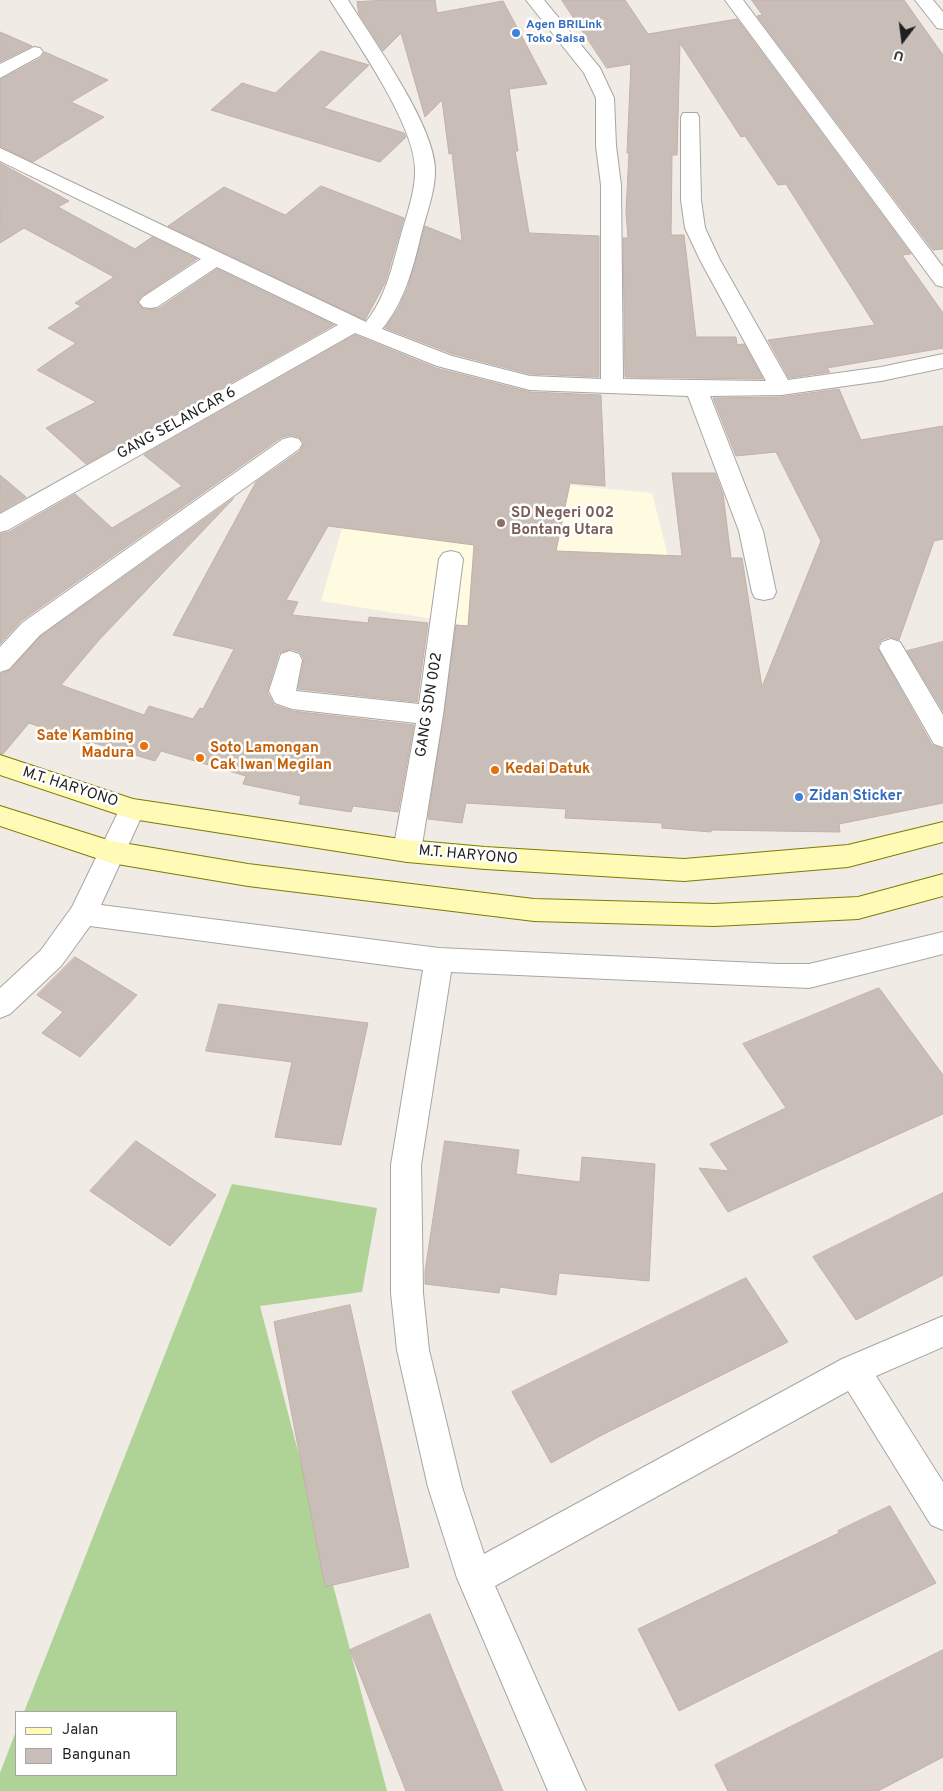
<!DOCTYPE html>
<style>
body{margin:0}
#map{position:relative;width:943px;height:1791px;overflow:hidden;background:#f1ebe5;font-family:Overpass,sans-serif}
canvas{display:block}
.legend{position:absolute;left:15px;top:1711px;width:162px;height:65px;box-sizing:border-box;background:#fff;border:1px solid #a5a5a5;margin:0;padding:6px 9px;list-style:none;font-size:15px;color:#1f1f1f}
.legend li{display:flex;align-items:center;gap:10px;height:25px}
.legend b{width:25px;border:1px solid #a5a5a5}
.north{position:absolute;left:878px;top:15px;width:50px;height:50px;-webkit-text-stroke:4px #fff;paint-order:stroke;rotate:195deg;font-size:14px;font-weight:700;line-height:20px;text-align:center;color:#1f1f1f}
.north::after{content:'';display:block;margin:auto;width:18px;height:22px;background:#1f1f1f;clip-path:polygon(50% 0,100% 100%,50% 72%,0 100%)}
</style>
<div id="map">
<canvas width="943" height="1791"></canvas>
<ul class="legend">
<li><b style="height:6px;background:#fffab5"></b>Jalan</li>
<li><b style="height:14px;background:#c9bdb7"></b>Bangunan</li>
</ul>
<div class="north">U</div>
</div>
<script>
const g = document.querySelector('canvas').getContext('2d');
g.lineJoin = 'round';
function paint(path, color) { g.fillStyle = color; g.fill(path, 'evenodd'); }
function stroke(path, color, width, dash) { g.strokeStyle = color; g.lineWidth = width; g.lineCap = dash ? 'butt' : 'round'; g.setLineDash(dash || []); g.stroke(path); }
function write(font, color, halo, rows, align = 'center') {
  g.font = font + ' Overpass,sans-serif'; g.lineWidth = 5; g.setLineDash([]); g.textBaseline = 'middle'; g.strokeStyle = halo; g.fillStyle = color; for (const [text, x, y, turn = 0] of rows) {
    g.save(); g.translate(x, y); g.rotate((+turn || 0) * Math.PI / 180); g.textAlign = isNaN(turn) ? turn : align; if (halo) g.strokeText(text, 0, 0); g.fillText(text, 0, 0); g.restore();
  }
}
const education = new Path2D(`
 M360,466L652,493L667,552L670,637L457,628L458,623L321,601Z`);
const forest = new Path2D(`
 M232,1184L377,1208L362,1292L260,1306L387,1791H0V1773L16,1731V1775H176V1712H24Z`);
const building = new Path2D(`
 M389,0H435L437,13L503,1L547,84L509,89L518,151H515L529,233L599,236V377L530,374L453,354L385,328L398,309L408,287L425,226L462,241L452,153L449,154L442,100L425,117L401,33L383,51L359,14L357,2Z
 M562,0H625L648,34L737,19L911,254L902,255L943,313V348L827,368L830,372L789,378L768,340L875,325L786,184L778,185L745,136L741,137L680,43L677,155H672L671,235H684L696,337H736L737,345L744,344L763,379L625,377L623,238H628L626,212L629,153H627L631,64L607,68Z
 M752,0H904L943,55V249L933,250L757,16L762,15Z
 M0,32L32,46L0,62Z
 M321,51L369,65L324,108L404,133L406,137L380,162L211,110L242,83L275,93Z
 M45,52L108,80L71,102L104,117L33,162L0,146V80L41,58Z
 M0,163L69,201L58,207L135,249L152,237L197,259L142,296L137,302L143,309H158L217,269L334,325L86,464L46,428L96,402L37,370L76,343L48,328L81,306L75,303L114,277L24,228L0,243Z
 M321,186L404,218L385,283L365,320L168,226L224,187L285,215Z
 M355,335L436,368L530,392L601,395L605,486L570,483L556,551L682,556L672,473H715L723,494L731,558H742L762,687L821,541L776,452L736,456L713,398L781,397L839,389L861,440L943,426V539L934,541L899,640L890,637L881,640L877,647L932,745L943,749V803L839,824L840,832L711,830V832L662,828V823L565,818L566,809L466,803L462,823L428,819L456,625L468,626L474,545L328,526L286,600L298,602L292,615L368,623L369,617L428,623L417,702L298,689L304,659L300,652L291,649L279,653L267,692L274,705L292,711L414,725L398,812L353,806L351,812L299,804L301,796L243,784L246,776L161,751L155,761L91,742L89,744L29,723L3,754L0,753V674L10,670L41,636L234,498L99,640L61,685L144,715L149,706L193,719L200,708L203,709L234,649L173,635L256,482L300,451L304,443L299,437L291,435L282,437L21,621L0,644V534L9,532L75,494L112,528L182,486L144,455Z
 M0,475L26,497L0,512Z
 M943,642V711L907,651Z
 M75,957L137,995L80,1057L42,1033L63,1012L37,995Z
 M879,988L943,1075V1114L728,1212L699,1168L729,1171L710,1144L786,1108L743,1044Z
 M219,1004L368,1023L341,1145L275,1137L292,1062L206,1051Z
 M136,1141L216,1195L170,1246L90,1191Z
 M445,1141L519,1150L516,1174L580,1182L582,1157L655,1164L649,1281L559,1273L556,1295L500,1287L499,1293L425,1284V1272Z
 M943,1193V1275L856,1320L813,1257Z
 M746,1278L788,1342L602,1435L551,1463L512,1392Z
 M350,1305L409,1567L325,1587L274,1322Z
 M890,1506L936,1583L679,1711L638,1629L839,1533L838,1531Z
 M430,1614L454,1674L503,1791H406L350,1650Z
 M943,1650V1757L878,1791H728L715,1765Z`);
const street = new Path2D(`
 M330,0H348C373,40 433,123 435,168C436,191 425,217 420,239C412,272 404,302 382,329L452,356L530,376L601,379V185L596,146V98L584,73L526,0H544L600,68L614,98L616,146L621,185L623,379L766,381L700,260L685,228L681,200V117L683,113H697L699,117L701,200L705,228L720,260L788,380L881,367L943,354V368L881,381L781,395L710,396L763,531L776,592L773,598L764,600L755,598L752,592L739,531L688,396L530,390L437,366L355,333L8,530L0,532V514L338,325L217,267L157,307L150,308L143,307L139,302L143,297L201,259L0,161V148L366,322C385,298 391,271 399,242C405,219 416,192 415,168C414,123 355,40 330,0Z
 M725,0H743L943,267V287L936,285Z
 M915,0H933L943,12V29L937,28Z
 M34,47L40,48L43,52L40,56L0,78V64Z
 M291,437L299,439L302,444L299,449L40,635L9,669L0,672V647L22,623L283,439Z
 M451,551L459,553L463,559L443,715L421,851L417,858L407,862L397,858L393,851L416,723L292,709L275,703L269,691L281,654L290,651L299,654L302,660L296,691L419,704L439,559L443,553Z
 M891,639L900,642L943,715V747L934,744L879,648L882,642Z
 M132,799L141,802L145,809L101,905L439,948L778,964H809L943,932V954L809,988L451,972L421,1165L423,1293L429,1350L462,1487L484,1554L842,1359L943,1316V1347L876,1376L943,1482V1530L931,1525L848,1391L495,1586L586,1791H548L457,1578L428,1487L397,1350L391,1293V1165L423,970L90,926L61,966L10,1014L0,1018V988L41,950L72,907L123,802Z`);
const secondary = new Path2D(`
 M0,755L133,799L407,840L485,847L684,859L848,845L943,822V842L848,867L684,881L485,869L407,862L132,819L0,775Z
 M0,806L111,841L248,864L534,899L714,904L858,897L943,874V896L858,919L714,926L534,921L248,886L111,863L0,826Z`);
const markers = [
 [516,33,5,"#3f7fe0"],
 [501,523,5,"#8d6e63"],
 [144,746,5,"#e8710a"],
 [200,758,5,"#e8710a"],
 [495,770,5,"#e8710a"],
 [799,797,5,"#3f7fe0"]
];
const farShopnames = [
 ["Agen BRILink",526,26],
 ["Toko Salsa",526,40]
];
const streetNames = [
 ["GANG SELANCAR 6",177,424,-29],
 ["GANG SDN 002",430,705,-81],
 ["M.T. HARYONO",70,788,18],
 ["M.T. HARYONO",468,856,5]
];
const educationNames = [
 ["SD Negeri 002",511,514],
 ["Bontang Utara",511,531]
];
const foodNames = [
 ["Sate Kambing",134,737,"right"],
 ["Madura",134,754,"right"],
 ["Soto Lamongan",210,749],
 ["Cak Iwan Megilan",210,766],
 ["Kedai Datuk",505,770]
];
const shopNames = [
 ["Zidan Sticker",809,797]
];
paint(education, '#fffbe0');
paint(forest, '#afd396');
paint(building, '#c9bdb7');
stroke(building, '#c4b0a6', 1);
stroke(street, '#a6a6a6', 2);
stroke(secondary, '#7d7c00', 2);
paint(street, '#fff');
paint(secondary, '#fffab5');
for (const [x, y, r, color] of markers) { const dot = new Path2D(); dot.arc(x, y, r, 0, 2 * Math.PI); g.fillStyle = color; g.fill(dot); stroke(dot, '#fff', 2); }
write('bold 12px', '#366cbe', '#fff', farShopnames, 'left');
write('15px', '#1f1f1f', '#fff', streetNames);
write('bold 15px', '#785e54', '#fff', educationNames, 'left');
write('bold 15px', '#c56008', '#fff', foodNames, 'left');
write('bold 15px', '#366cbe', '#fff', shopNames, 'left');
</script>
